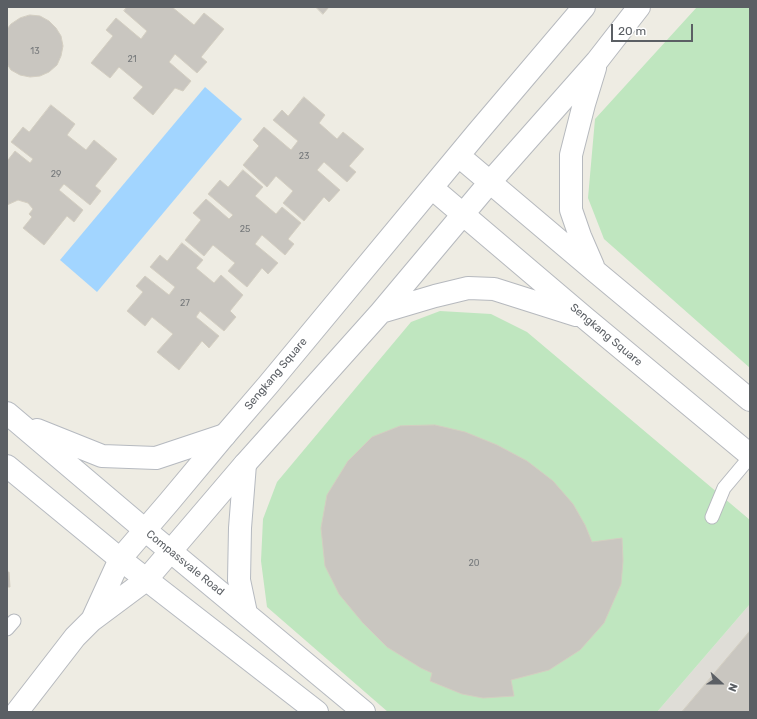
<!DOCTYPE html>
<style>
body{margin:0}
#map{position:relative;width:757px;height:719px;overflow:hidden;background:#eeece3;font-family:Rubik,sans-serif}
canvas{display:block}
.frame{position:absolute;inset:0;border:8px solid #5b5f64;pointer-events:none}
.north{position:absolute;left:701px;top:663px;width:40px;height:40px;-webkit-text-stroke:3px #fff;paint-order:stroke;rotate:111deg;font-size:11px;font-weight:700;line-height:16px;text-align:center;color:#5b5f64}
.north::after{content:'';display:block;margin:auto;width:14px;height:18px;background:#5b5f64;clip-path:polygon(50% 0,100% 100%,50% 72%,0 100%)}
.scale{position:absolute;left:611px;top:24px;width:82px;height:18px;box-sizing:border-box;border:2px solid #5b5f64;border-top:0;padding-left:5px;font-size:12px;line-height:14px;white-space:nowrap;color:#5b5f64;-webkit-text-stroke:3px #fff;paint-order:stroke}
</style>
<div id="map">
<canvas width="757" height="719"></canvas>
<div class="frame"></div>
<div class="north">N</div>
<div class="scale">20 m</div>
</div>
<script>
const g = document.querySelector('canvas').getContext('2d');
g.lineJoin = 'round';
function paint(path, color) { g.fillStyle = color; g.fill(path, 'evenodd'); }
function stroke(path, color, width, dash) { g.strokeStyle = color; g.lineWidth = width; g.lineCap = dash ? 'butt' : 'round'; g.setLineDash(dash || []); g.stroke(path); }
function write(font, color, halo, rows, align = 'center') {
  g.font = font + ' Rubik,sans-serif'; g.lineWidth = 4; g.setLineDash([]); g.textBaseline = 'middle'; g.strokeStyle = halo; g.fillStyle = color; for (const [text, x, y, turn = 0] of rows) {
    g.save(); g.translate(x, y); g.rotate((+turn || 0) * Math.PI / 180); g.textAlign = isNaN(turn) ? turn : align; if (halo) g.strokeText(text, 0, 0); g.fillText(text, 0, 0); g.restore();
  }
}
const industrial = new Path2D(`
 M750,604V712H657Z`);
const green = new Path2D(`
 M697,7H750V368L604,239L588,198L595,119Z
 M440,311L491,314L527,332L750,520V604L657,712H388L267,607L261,561L263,519L277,482L411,322Z`);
const water = new Path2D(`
 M205,87L242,119L97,292L60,260Z`);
const building = new Path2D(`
 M127,7H172L194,25L204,13L224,29L201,57L207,62L197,73L175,54L169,62L191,81L183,91L175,88L153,115L133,98L143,87L119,67L110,78L91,63L113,36L106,30L116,18L141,39L147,31L124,11Z
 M316,7H329L323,14Z
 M30,15L40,16L49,21L56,28L61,36L63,46L61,56L57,65L49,72L40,76L30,77L20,75L11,70L7,64V29L11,24L20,18Z
 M304,97L325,115L319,123L337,139L343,132L364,149L349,166L356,172L347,182L324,162L317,170L340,190L329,202L324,197L304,221L283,203L293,191L276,176L267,187L243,165L259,146L253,140L264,127L291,150L298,141L273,120L282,110L288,116Z
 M51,105L75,124L67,135L86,150L94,140L117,159L95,186L101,191L90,205L64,184L59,190L83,210L74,222L67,216L44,245L23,228L32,217L29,214L33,209L28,203L18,200L7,205V159L8,160L15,151L30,163L33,159L11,142L23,127L29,132Z
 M243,170L263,187L255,196L276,214L282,207L301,223L288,239L294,244L285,255L262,235L255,244L278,263L268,274L262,268L247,287L228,271L235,263L213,245L204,256L185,240L201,220L193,213L206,199L229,219L233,215L208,194L220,180L228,187Z
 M182,243L203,260L196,268L214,283L221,275L243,295L230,311L236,317L224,331L200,311L196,317L219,336L209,348L202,341L179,370L157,352L173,334L152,317L145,326L127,311L143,292L136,286L145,276L169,295L175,287L150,267L160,255L167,261Z
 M435,425L465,432L497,445L527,461L553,481L573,504L585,525L592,542L622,538L623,561L621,584L604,623L580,650L549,670L511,680L514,696L483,698L462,694L430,681L432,673L421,668L387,647L363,623L339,594L325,566L321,528L327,495L348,461L372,437L400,426Z
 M7,572H9L10,587H7Z
 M750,631V712H682Z`);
const lane = new Path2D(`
 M712,517L724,488L750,457
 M7,629L14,621`);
const street = new Path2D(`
 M459,156L595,271L750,400
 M432,188L585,318L750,455
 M593,266L580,236L571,210V155L584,104L595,68
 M381,312L435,296L468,288L494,289L576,315
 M93,618L120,559L169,502L225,435L268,385L477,133L584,7
 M17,712L75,637L91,621L146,580L245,464L381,312L490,182L597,61L639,7`);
const secondary = new Path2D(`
 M7,413L145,530L364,712
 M37,430L102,456L156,458L225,435
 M245,464L240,528L239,580L246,613
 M7,466L120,559L317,712`);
const numberNames = [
 ["13",35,51],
 ["21",132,59],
 ["23",304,156],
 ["29",56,174],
 ["25",245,229],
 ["27",185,303],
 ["20",474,563]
];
const streetNames = [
 ["Sengkang Square",606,335,40],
 ["Sengkang Square",276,374,-50],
 ["Compassvale Road",185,563,39]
];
paint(industrial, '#dfddd7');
paint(green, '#bfe6bf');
paint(water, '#a2d5ff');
paint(building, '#c9c6c0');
stroke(building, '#d3cec1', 1);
stroke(lane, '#b6b9be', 15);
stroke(street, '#b6b9be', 24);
stroke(secondary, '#b6bac0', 24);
stroke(lane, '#fff', 13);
stroke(street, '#fff', 22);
stroke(secondary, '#fff', 22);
write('9px', '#76797b', null, numberNames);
write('11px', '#5b5f64', '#fff', streetNames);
</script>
